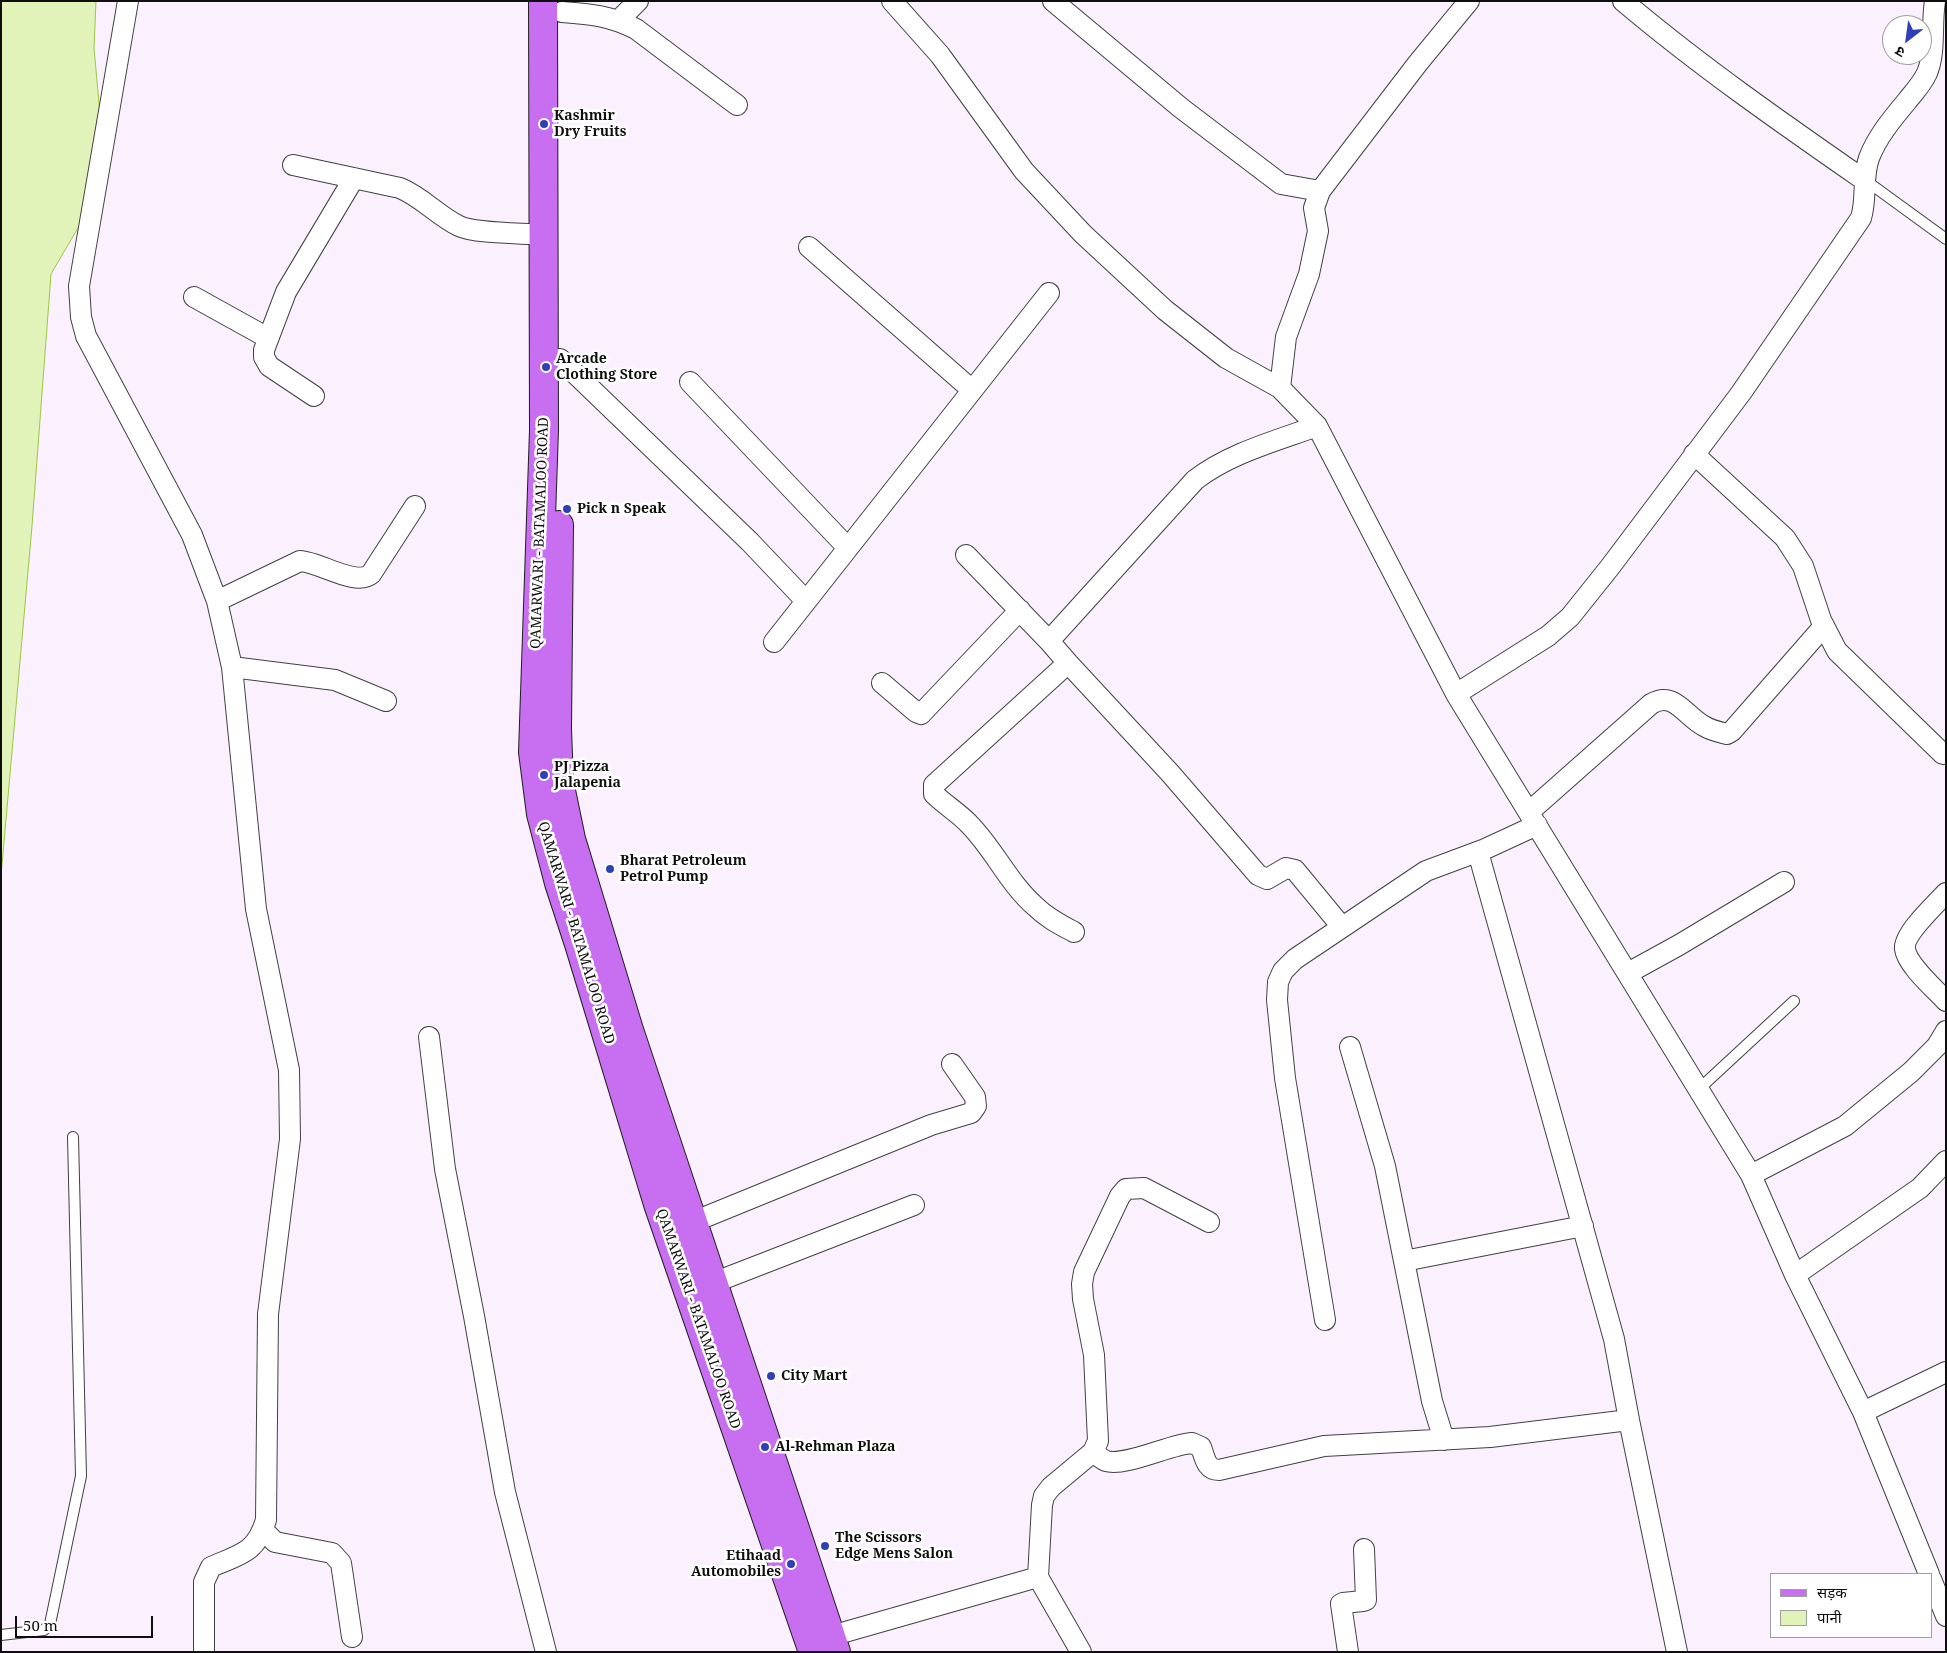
<!DOCTYPE html>
<meta charset="utf-8">
<style>
body{margin:0}
#map{position:relative;width:1947px;height:1653px;overflow:hidden;background:#fbf1fe;font-family:"Noto Serif","Noto Sans Devanagari",serif}
canvas{display:block}
.frame{position:absolute;inset:0;border:2px solid #0e0e0e;pointer-events:none}
.legend{position:absolute;left:1770px;top:1573px;width:162px;height:65px;box-sizing:border-box;background:#fff;border:1px solid #9f9f9f;margin:0;padding:6px 9px;list-style:none;font-size:15px;color:#0e0e0e}
.legend li{display:flex;align-items:center;gap:10px;height:25px}
.legend b{width:25px;border:1px solid #9f9f9f}
.north{position:absolute;left:1882px;top:15px;width:50px;height:50px;box-sizing:border-box;background:#fff;border:1px solid #9f9f9f;border-radius:50%;rotate:210deg;font-size:14px;font-weight:700;line-height:20px;text-align:center;color:#0e0e0e}
.north::after{content:'';display:block;margin:auto;width:18px;height:22px;background:#2e3fb7;clip-path:polygon(50% 0,100% 100%,50% 72%,0 100%)}
.scale{position:absolute;left:15px;top:1616px;width:138px;height:22px;box-sizing:border-box;border:2px solid #0e0e0e;border-top:0;padding-left:6px;font-size:15px;line-height:18px;white-space:nowrap;color:#0e0e0e;-webkit-text-stroke:4px #fff;paint-order:stroke}
</style>
<div id="map">
<canvas width="1947" height="1653"></canvas>
<div class="frame"></div>
<ul class="legend">
<li><b style="height:6px;background:#c76ef1"></b>सड़क</li>
<li><b style="height:14px;background:#e1f3b8"></b>पानी</li>
</ul>
<div class="north">उ</div>
<div class="scale">50 m</div>
</div>
<script>
const g = document.querySelector('canvas').getContext('2d');
g.lineJoin = 'round';
function paint(path, color) { g.fillStyle = color; g.fill(path, 'evenodd'); }
function stroke(path, color, width, dash) { g.strokeStyle = color; g.lineWidth = width; g.lineCap = dash ? 'butt' : 'round'; g.setLineDash(dash || []); g.stroke(path); }
function write(font, color, halo, rows, align = 'center') {
  g.font = font + ' "Noto Serif",serif'; g.lineWidth = 5; g.setLineDash([]); g.textBaseline = 'middle'; g.strokeStyle = halo; g.fillStyle = color; for (const [text, x, y, turn = 0] of rows) {
    g.save(); g.translate(x, y); g.rotate((+turn || 0) * Math.PI / 180); g.textAlign = isNaN(turn) ? turn : align; if (halo) g.strokeText(text, 0, 0); g.fillText(text, 0, 0); g.restore();
  }
}
const water = new Path2D(`
 M1,1H96L94,48L106,180L51,274L32,526L1,876Z`);
const service = new Path2D(`
 M1865,180L1946,239
 M1699,1089L1794,1001
 M1,1635L44,1630L50,1624L81,1476L73,1137`);
const minor = new Path2D(`
 M128,1L79,286L81,317L86,336L192,535L217,601L232,667L256,909L289,1070L290,1139L268,1314L266,1520C256,1553 241,1554 211,1567L204,1582V1652
 M892,1L940,55L1024,171L1083,234L1165,310L1226,358L1280,388
 M1053,1L1181,108L1281,184L1320,191
 M1469,1L1418,63L1320,191L1314,208L1318,231L1309,274L1286,337L1280,388L1317,426L1456,694L1751,1175L1795,1275L1863,1412L1929,1574
 M1623,1C1700,66 1782,123 1864,180
 M562,12C591,14 611,16 636,29L737,105
 M619,20L638,1
 M293,165L400,188C422,197 438,216 459,226C476,234 524,233 544,235
 M809,247L972,390
 M194,297L268,338
 M560,359L750,542L806,601
 M690,382L848,548
 M314,396L269,366L264,357V350L286,292L354,178
 M1694,454L1785,538L1803,566L1821,620L1837,651L1943,754
 M966,555L1049,641
 M217,601L300,561C320,562 356,587 371,574L415,506
 M774,642L1049,293
 M1068,663L1170,773L1258,875L1267,879L1286,868L1295,870L1342,927
 M232,667L335,680L386,701
 M882,683L916,712L921,714L1020,610
 M1456,694L1548,636L1570,617L1610,567L1741,393L1861,218C1867,199 1862,178 1869,158C1877,137 1892,119 1907,101C1914,92 1922,84 1927,73C1936,51 1931,25 1935,1
 M1529,812L1651,704C1674,690 1685,716 1704,726C1710,730 1719,732 1727,734L1732,731L1824,626
 M1478,852L1614,1339L1629,1420L1677,1652
 M1946,893C1936,904 1903,934 1905,949C1907,965 1935,989 1946,1001
 M1074,932C1061,925 1047,918 1036,907C1009,884 994,849 969,824C959,813 945,805 934,794V785L1068,663L1049,641L1195,480C1230,453 1276,441 1317,426
 M1628,973L1679,945L1784,882
 M429,1037L445,1169L474,1316L505,1492L546,1652
 M1350,1047L1385,1166L1432,1401L1444,1440
 M1751,1175L1845,1126L1911,1072L1937,1046L1946,1031
 M693,1222L931,1125L971,1113L976,1106L975,1097L952,1064
 M1404,1261L1583,1226
 M1795,1275L1920,1188L1946,1161
 M713,1283L914,1205
 M1325,1320L1285,1078L1277,1000L1278,982L1283,971L1295,959L1426,871L1485,849L1537,825
 M1863,1412L1946,1372
 M1093,1452C1097,1455 1101,1459 1106,1461C1125,1467 1171,1444 1192,1443L1201,1447C1205,1458 1206,1470 1219,1470L1324,1446L1490,1437L1629,1420
 M263,1530L275,1542L332,1553L341,1563L352,1637
 M1931,1579L1946,1616
 M831,1636L1038,1577
 M1081,1652L1038,1577L1042,1505L1044,1496L1051,1487L1093,1452L1098,1441L1094,1355L1083,1299L1082,1284L1084,1272L1120,1196L1126,1189L1144,1188L1209,1222
 M1348,1652L1341,1604L1343,1603L1363,1601L1366,1600L1364,1549`);
const primary = new Path2D(`
 M543,1L544,430L533,752L541,814L559,883L579,944L658,1204L813,1652
 M559,525L557,729L559,781L571,839L629,1030L836,1652`);
const markers = [
 [544,124,5,"#2e3fb7"],
 [546,367,5,"#2e3fb7"],
 [567,509,5,"#2e3fb7"],
 [544,775,5,"#2e3fb7"],
 [610,869,5,"#2e3fb7"],
 [771,1376,5,"#2e3fb7"],
 [765,1447,5,"#2e3fb7"],
 [825,1546,5,"#2e3fb7"],
 [791,1564,5,"#2e3fb7"]
];
const poiNames = [
 ["Kashmir",554,116],
 ["Dry Fruits",554,132],
 ["Arcade",556,359],
 ["Clothing Store",556,375],
 ["Pick n Speak",577,509],
 ["PJ Pizza",554,767],
 ["Jalapenia",554,783],
 ["Bharat Petroleum",620,861],
 ["Petrol Pump",620,877],
 ["City Mart",781,1376],
 ["Al-Rehman Plaza",775,1447],
 ["The Scissors",835,1538],
 ["Edge Mens Salon",835,1554],
 ["Etihaad",781,1556,"right"],
 ["Automobiles",781,1572,"right"]
];
const streetNames = [
 ["QAMARWARI - BATAMALOO ROAD",540,533,-88],
 ["QAMARWARI - BATAMALOO ROAD",576,933,73],
 ["QAMARWARI - BATAMALOO ROAD",698,1319,71]
];
paint(water, '#e1f3b8');
stroke(water, '#9bc643', 1);
stroke(service, '#414141', 12);
stroke(minor, '#414141', 22);
stroke(primary, '#1f1f1f', 30);
stroke(service, '#fff', 10);
stroke(minor, '#fff', 20);
stroke(primary, '#c76ef1', 28);
for (const [x, y, r, color] of markers) { const dot = new Path2D(); dot.arc(x, y, r, 0, 2 * Math.PI); g.fillStyle = color; g.fill(dot); stroke(dot, '#fff', 2); }
write('bold 14px', '#0e0e0e', '#fff', poiNames, 'left');
write('14px', '#0e0e0e', '#fff', streetNames);
</script>
